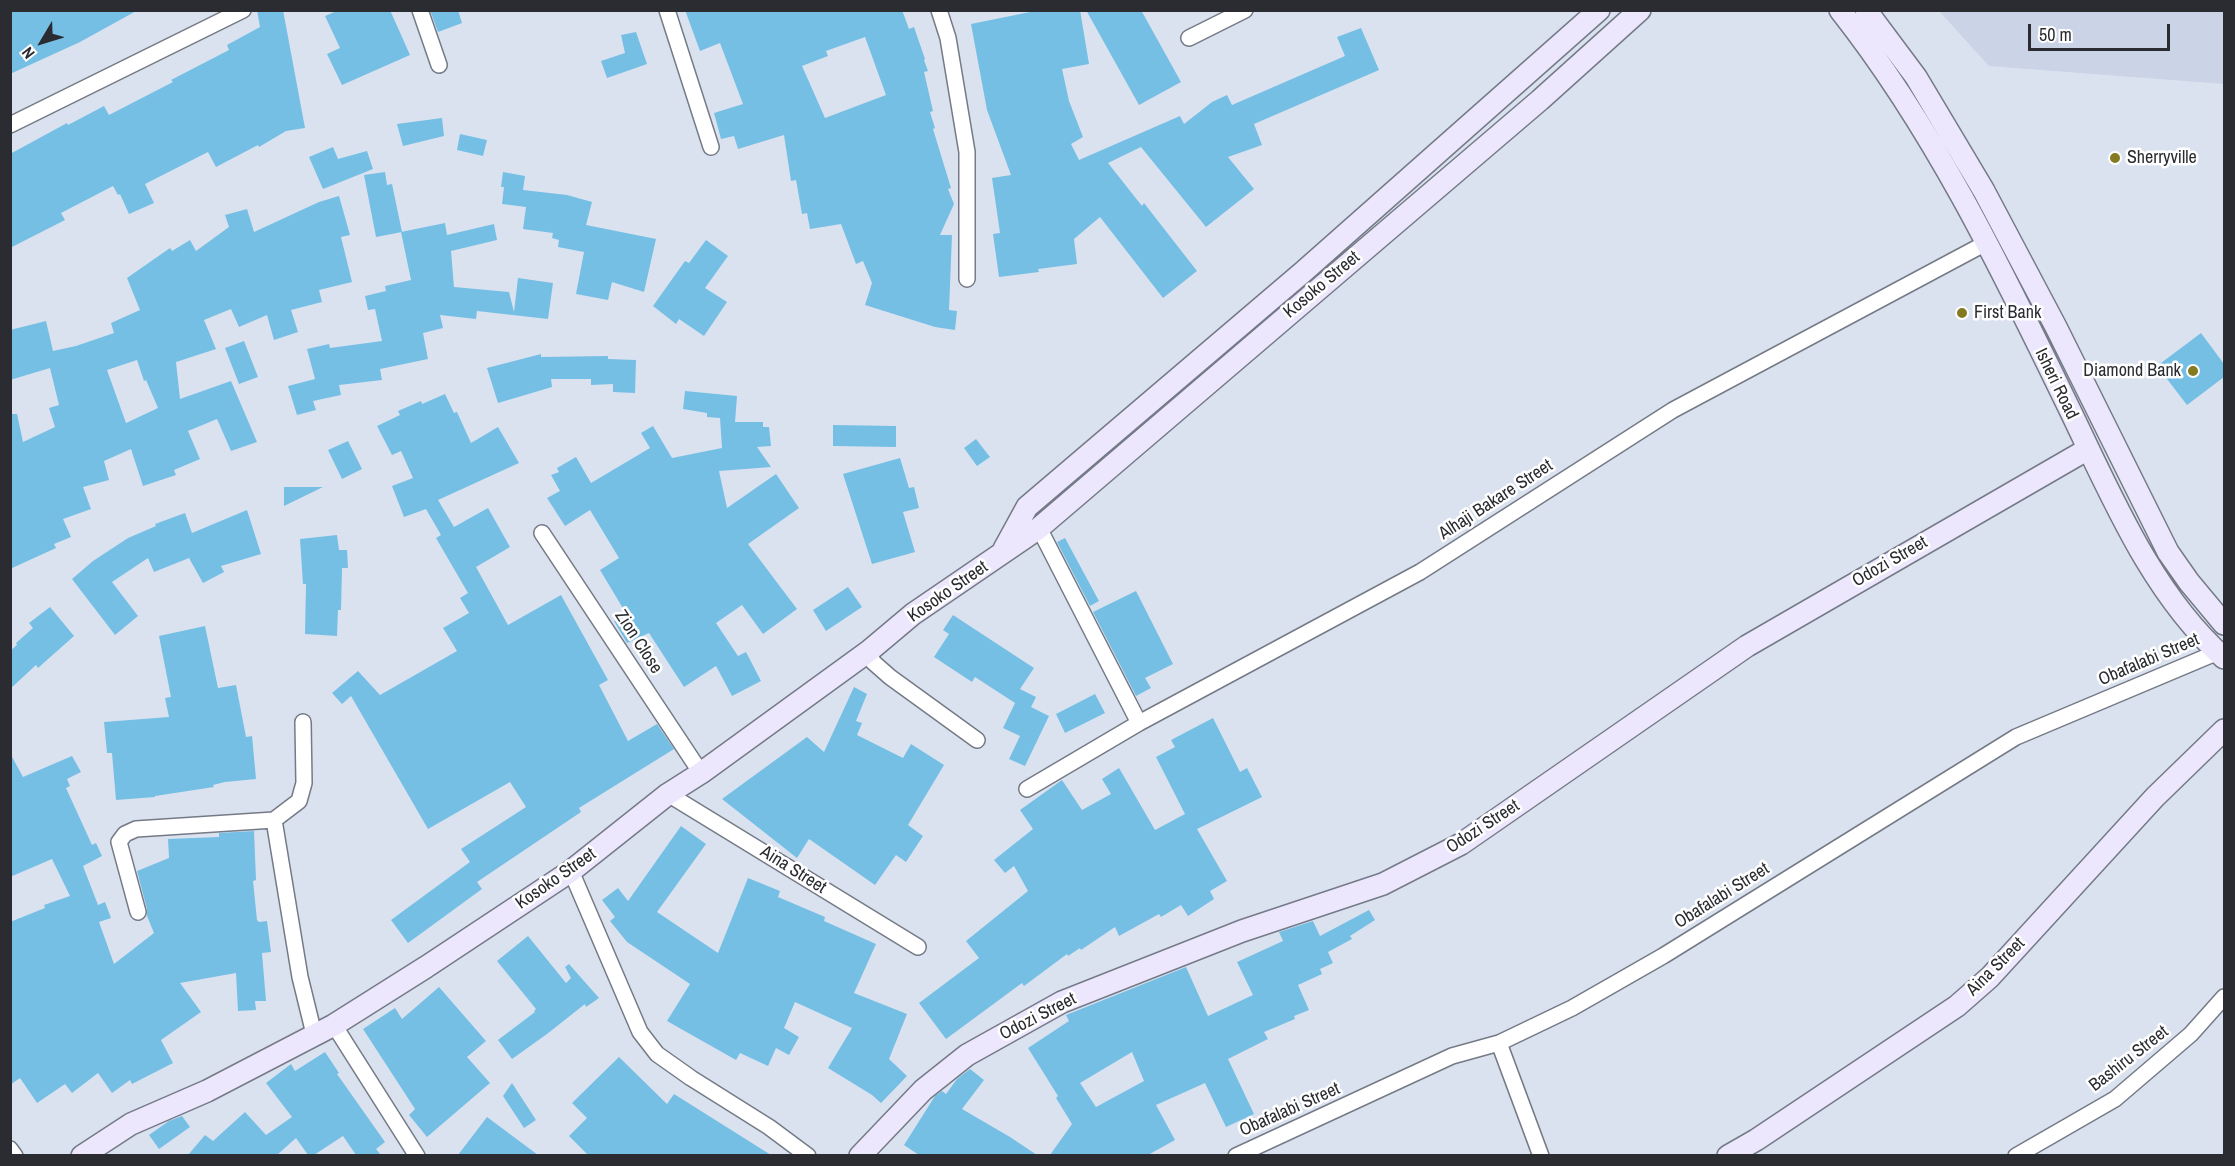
<!DOCTYPE html>
<style>
body{margin:0}
#map{position:relative;width:2235px;height:1166px;overflow:hidden;background:#dbe2ef;font-family:"Archivo Narrow",sans-serif}
canvas{display:block}
.frame{position:absolute;inset:0;border:12px solid #2a2c31;pointer-events:none}
.north{position:absolute;left:12px;top:12px;width:60px;height:60px;-webkit-text-stroke:4px #fff;paint-order:stroke;rotate:232deg;font-size:16px;font-weight:700;line-height:24px;text-align:center;color:#2a2c31}
.north::after{content:'';display:block;margin:auto;width:21px;height:27px;background:#2a2c31;clip-path:polygon(50% 0,100% 100%,50% 72%,0 100%)}
.scale{position:absolute;left:2028px;top:24px;width:142px;height:27px;box-sizing:border-box;border:3px solid #2a2c31;border-top:0;padding-left:8px;font-size:18px;line-height:21px;white-space:nowrap;color:#2a2c31;-webkit-text-stroke:4px #fff;paint-order:stroke}
</style>
<div id="map">
<canvas width="2235" height="1166"></canvas>
<div class="frame"></div>
<div class="north">N</div>
<div class="scale">50 m</div>
</div>
<script>
const g = document.querySelector('canvas').getContext('2d');
g.lineJoin = 'round';
function paint(path, color) { g.fillStyle = color; g.fill(path, 'evenodd'); }
function stroke(path, color, width, dash) { g.strokeStyle = color; g.lineWidth = width; g.lineCap = dash ? 'butt' : 'round'; g.setLineDash(dash || []); g.stroke(path); }
function write(font, color, halo, rows, align = 'center') {
  g.font = font + ' "Archivo Narrow",sans-serif'; g.lineWidth = 5; g.setLineDash([]); g.textBaseline = 'middle'; g.strokeStyle = halo; g.fillStyle = color; for (const [text, x, y, turn = 0] of rows) {
    g.save(); g.translate(x, y); g.rotate((+turn || 0) * Math.PI / 180); g.textAlign = isNaN(turn) ? turn : align; if (halo) g.strokeText(text, 0, 0); g.fillText(text, 0, 0); g.restore();
  }
}
const built = new Path2D(`
 M1939,11H2224V84L1989,66Z`);
const building = new Path2D(`
 M10,10H138L80,42L10,74Z
 M257,10H283L305,128L286,131L259,147L258,145L216,167L208,152L145,184L154,203L129,214L120,194L118,195L113,186L61,213L65,220L10,248V154L67,123L68,125L104,106L109,115L173,82L171,80L229,50L227,45L260,27Z
 M339,10H390L410,55L342,85L327,54L340,48L325,16Z
 M430,10H458L462,23L438,32Z
 M685,10H902L909,29L914,27L925,59L924,60L928,71L924,72L933,111L930,112L935,128L933,129L951,188L948,189L954,204L940,235H952L949,310L957,311L955,330L935,327L865,305L872,283L863,261L856,264L841,224L810,229L807,213L802,214L796,180L791,181L784,135L738,149L734,136L721,139L714,113L743,104L720,43L700,51ZM865,37L886,95L825,118L802,66L828,56L826,51Z
 M1040,10H1080L1089,64L1062,69L1069,101L1083,137L1071,144L1079,160L1180,116L1184,124L1212,102L1227,95L1232,105L1345,56L1337,37L1361,28L1379,70L1254,124L1262,145L1228,157L1254,189L1206,227L1141,147L1108,163L1142,206L1144,203L1197,271L1163,298L1100,217L1074,239L1077,264L1038,269L1039,272L999,277L993,234L1000,233L992,178L1011,175L987,110L971,24Z
 M1086,10H1141L1181,82L1139,105Z
 M636,32L647,64L607,78L601,61L625,53L621,35Z
 M442,118L444,136L403,146L397,124Z
 M460,134L487,140L483,156L457,150Z
 M333,147L338,159L367,151L373,169L323,189L309,157Z
 M385,172L387,185L392,184L402,232L376,237L364,175Z
 M503,172L525,176L523,190L567,195L592,202L586,225L656,239L644,292L612,282L608,300L576,294L584,252L558,247L559,240L552,238L553,233L523,229L526,207L502,204L504,187H501Z
 M339,196L350,235L341,237L352,282L319,290L322,302L291,310L298,332L274,340L267,315L239,327L231,309L204,320L216,349L176,362L180,399L231,381L257,442L231,451L217,419L188,431L200,459L174,470L176,475L143,486L131,449L104,461L109,480L83,487L91,509L63,519L71,537L54,544L56,548L10,569V414H17L23,442L55,427L49,408L59,405L50,368L10,380V330L46,321L53,351L76,346L114,333L111,323L140,310L127,278L170,248L172,251L190,240L196,251L229,227L225,215L247,209L254,232L319,202ZM137,360L144,381L146,380L158,408L126,423L107,370Z
 M445,223L447,235L494,224L497,240L451,251L454,287L509,292L514,312L518,278L553,283L548,319L477,311L476,319L440,315L443,328L423,333L428,359L380,369L382,380L339,385L341,395L313,401L316,410L297,415L288,386L315,379L307,349L329,344L330,348L382,341L375,309L368,310L365,296L386,291L385,286L411,280L401,232Z
 M706,240L728,256L705,288L727,302L704,336L679,319L676,324L653,306L685,261L689,263Z
 M2201,333L2224,364V377L2187,405L2157,366Z
 M244,341L258,377L239,384L225,348Z
 M541,354V357L608,356V359L636,360L635,393L613,392V384L591,385V379H551L552,387L498,403L487,368Z
 M685,391L737,396L735,422H763V427H769L771,446L757,447L771,467L719,471L727,508L776,474L799,508L748,544L797,609L763,634L742,605L716,623L738,656L746,652L761,681L732,696L716,666L684,687L649,633L627,643L614,621L627,615L600,570L619,558L590,510L565,526L547,498L560,491L551,475L559,472L557,468L576,457L591,483L650,448L641,433L653,426L672,458L722,448L720,418L707,417V413L683,409Z
 M445,394L454,413L457,412L471,443L498,427L519,463L438,500L454,527L488,508L510,547L476,567L508,625L561,595L608,680L599,685L628,741L657,724L674,749L579,808L581,812L477,882L482,889L408,943L391,920L470,862L461,849L526,807L510,782L428,829L351,696L342,704L332,693L358,671L380,695L457,651L443,628L469,613L460,598L468,593L436,538L441,535L426,509L404,517L392,486L413,478L401,451L392,455L377,426L400,415L398,411L421,401L422,404Z
 M833,425L896,426V447L833,446Z
 M976,439L990,457L977,466L964,448Z
 M348,441L362,469L342,479L328,450Z
 M900,458L909,488L914,487L919,508L903,512L915,552L872,564L843,474Z
 M284,487H323L284,506Z
 M247,510L261,554L221,566L224,572L203,583L189,558L154,572L148,558L112,582L138,616L115,635L72,579L93,561L128,538L156,526L155,524L185,513L192,533Z
 M337,535L339,550H347L348,568H342L341,610H338L337,636L305,634L306,584H303L300,539Z
 M1065,538L1099,601L1090,606L1057,542Z
 M848,587L862,607L826,631L813,610Z
 M1136,591L1173,664L1145,678L1151,688L1136,696L1093,612Z
 M50,607L74,636L38,668L36,665L10,689V651L17,645L16,643L33,628L29,623Z
 M953,615L1034,668L1020,689L1036,697L1031,707L1049,716L1025,766L1009,759L1020,736L1003,728L1015,703L975,677L972,682L934,657L949,634L943,630Z
 M205,626L218,688L236,685L246,737L252,736L256,779L225,782L213,785L214,787L155,796V797L116,800L112,753H107L104,722L169,717L165,698L171,697L159,636Z
 M854,687L867,694L856,721L862,723L857,735L903,758L911,744L944,765L908,825L923,836L906,862L896,855L875,885L809,839L797,858L722,799L807,737L824,752Z
 M1095,694L1105,713L1065,733L1056,714Z
 M1213,718L1240,772L1247,768L1262,797L1197,829L1227,881L1210,891L1214,899L1188,916L1181,905L1161,917L1159,914L1119,936L1115,927L1081,950L1080,948L1068,956L1067,954L1024,986L1022,983L946,1039L919,1003L979,958L966,941L1028,891L1014,866L1005,873L994,860L1033,829L1020,810L1062,780L1082,810L1111,794L1102,779L1119,768L1155,830L1185,814L1156,757L1175,747L1171,740Z
 M10,753L23,777L72,756L81,772L67,779L70,786L66,788L92,845L96,843L102,856L83,866L98,905L105,902L111,918L99,922L114,964L154,933L147,916V909L137,871L169,858L168,839L219,837V833L254,831L256,880L253,881L257,920L259,922L267,921L271,952L262,953L266,1001H255L256,1010L238,1011L236,973L180,983L201,1012L161,1040L173,1063L132,1084L130,1080L112,1093L98,1073L72,1093L65,1084L37,1103L20,1078L10,1085V922L45,908L44,905L70,896L52,859L10,877Z
 M681,826L706,844L657,912L718,953L748,878L780,891L778,897L825,917L824,921L876,944L854,993L907,1014L889,1059L907,1076L881,1103L872,1095L828,1068L852,1028L795,1002L784,1028L799,1037L789,1055L776,1048L768,1066L740,1053L736,1060L667,1021L690,984L627,942L610,921L615,917L602,900L618,888L628,901Z
 M1369,910L1375,920L1350,936L1352,939L1328,952L1333,963L1320,969L1322,974L1298,985L1309,1010L1294,1016L1295,1019L1264,1032L1268,1039L1228,1059L1254,1114L1226,1127L1205,1083L1156,1105L1175,1140L1148,1155H1050L1072,1124L1056,1098L1058,1096L1028,1048L1069,1021L1066,1015L1186,967L1208,1016L1253,995L1237,962L1283,941L1279,932L1313,921L1320,936ZM1132,1052L1144,1081L1096,1107L1080,1083Z
 M528,936L566,983L571,978L565,967L569,964L599,998L586,1007L585,1004L547,1034L512,1059L498,1040L535,1012L534,1011L536,1009L497,961Z
 M439,987L486,1041L467,1057L490,1083L427,1137L409,1115L415,1109L363,1029L395,1008L402,1019Z
 M325,1052L339,1073L337,1074L385,1142L376,1149L381,1155H356L343,1136L314,1155H308L296,1138L277,1155H188L205,1135L213,1141L245,1112L266,1135L292,1117L266,1083L291,1064L295,1071Z
 M619,1057L667,1104L674,1094L771,1155H588L569,1136L587,1118L572,1103Z
 M970,1069L984,1080L962,1109L1010,1137L1037,1155H919L904,1145L935,1096L942,1091L946,1094L957,1079Z
 M512,1083L536,1120L524,1128L503,1096Z
 M182,1116L190,1127L159,1149L149,1135L169,1121Z
 M487,1117L538,1155H458Z`);
const street = new Path2D(`
 M420,10L439,65
 M667,10L711,147
 M939,10L948,38L967,152V279
 M1189,38L1245,10
 M10,125L243,10
 M1039,528L1139,723
 M542,533L701,773
 M869,651L873,662L890,677L977,740
 M1027,789L1139,723L1420,572L1673,410L1986,243
 M668,794L918,947
 M274,820L300,977L314,1034
 M571,871L640,1032L657,1054L691,1078L769,1127L808,1156
 M138,912L119,842L125,834L136,829L274,820L299,801L304,783L303,722
 M334,1025L417,1156
 M1499,1043L1541,1156
 M10,1149L15,1156
 M1236,1156L1452,1056L1499,1043L1572,1008L1663,956L2016,737L2218,652
 M2016,1156L2115,1099L2191,1034L2224,997`);
const secondary = new Path2D(`
 M1840,10C1934,129 2001,268 2067,404C2110,492 2150,592 2224,658
 M1866,10L1916,77L1984,191L2056,327L2168,552L2189,582L2224,624
 M1004,549L1027,507L1303,272L1599,10
 M82,1156L131,1124L207,1091L334,1025L426,967L571,871L668,794L701,773L869,651L913,614L1039,528L1540,100L1640,10
 M860,1156L923,1090L967,1055L1062,1002L1242,931L1383,884L1461,844L1747,646L2088,449
 M1728,1156L1756,1140L1957,1006L1990,977L2155,797L2224,730`);
const markers = [
 [2115,158,6,"#847b21"],
 [1962,313,6,"#847b21"],
 [2193,371,6,"#847b21"]
];
const poiNames = [
 ["Sherryville",2127,158],
 ["First Bank",1974,313],
 ["Diamond Bank",2181,371,"right"]
];
const streetNames = [
 ["Kosoko Street",1322,285,-40],
 ["Isheri Road",2056,384,64],
 ["Alhaji Bakare Street",1496,500,-33],
 ["Odozi Street",1890,562,-30],
 ["Kosoko Street",948,592,-35],
 ["Zion Close",638,642,57],
 ["Obafalabi Street",2149,660,-23],
 ["Odozi Street",1483,827,-33],
 ["Aina Street",793,870,32],
 ["Kosoko Street",556,879,-35],
 ["Obafalabi Street",1722,896,-32],
 ["Aina Street",1996,967,-45],
 ["Odozi Street",1038,1017,-27],
 ["Bashiru Street",2129,1059,-38],
 ["Obafalabi Street",1290,1110,-24]
];
paint(built, '#cad4e6');
paint(building, '#75bfe5');
stroke(street, '#747a86', 18);
stroke(secondary, '#747a86', 24);
stroke(street, '#fff', 15);
stroke(secondary, '#ede7fd', 21);
for (const [x, y, r, color] of markers) { const dot = new Path2D(); dot.arc(x, y, r, 0, 2 * Math.PI); g.fillStyle = color; g.fill(dot); stroke(dot, '#fff', 2); }
write('18px', '#2a2c31', '#fff', poiNames, 'left');
write('18px', '#2a2c31', '#fff', streetNames);
</script>
